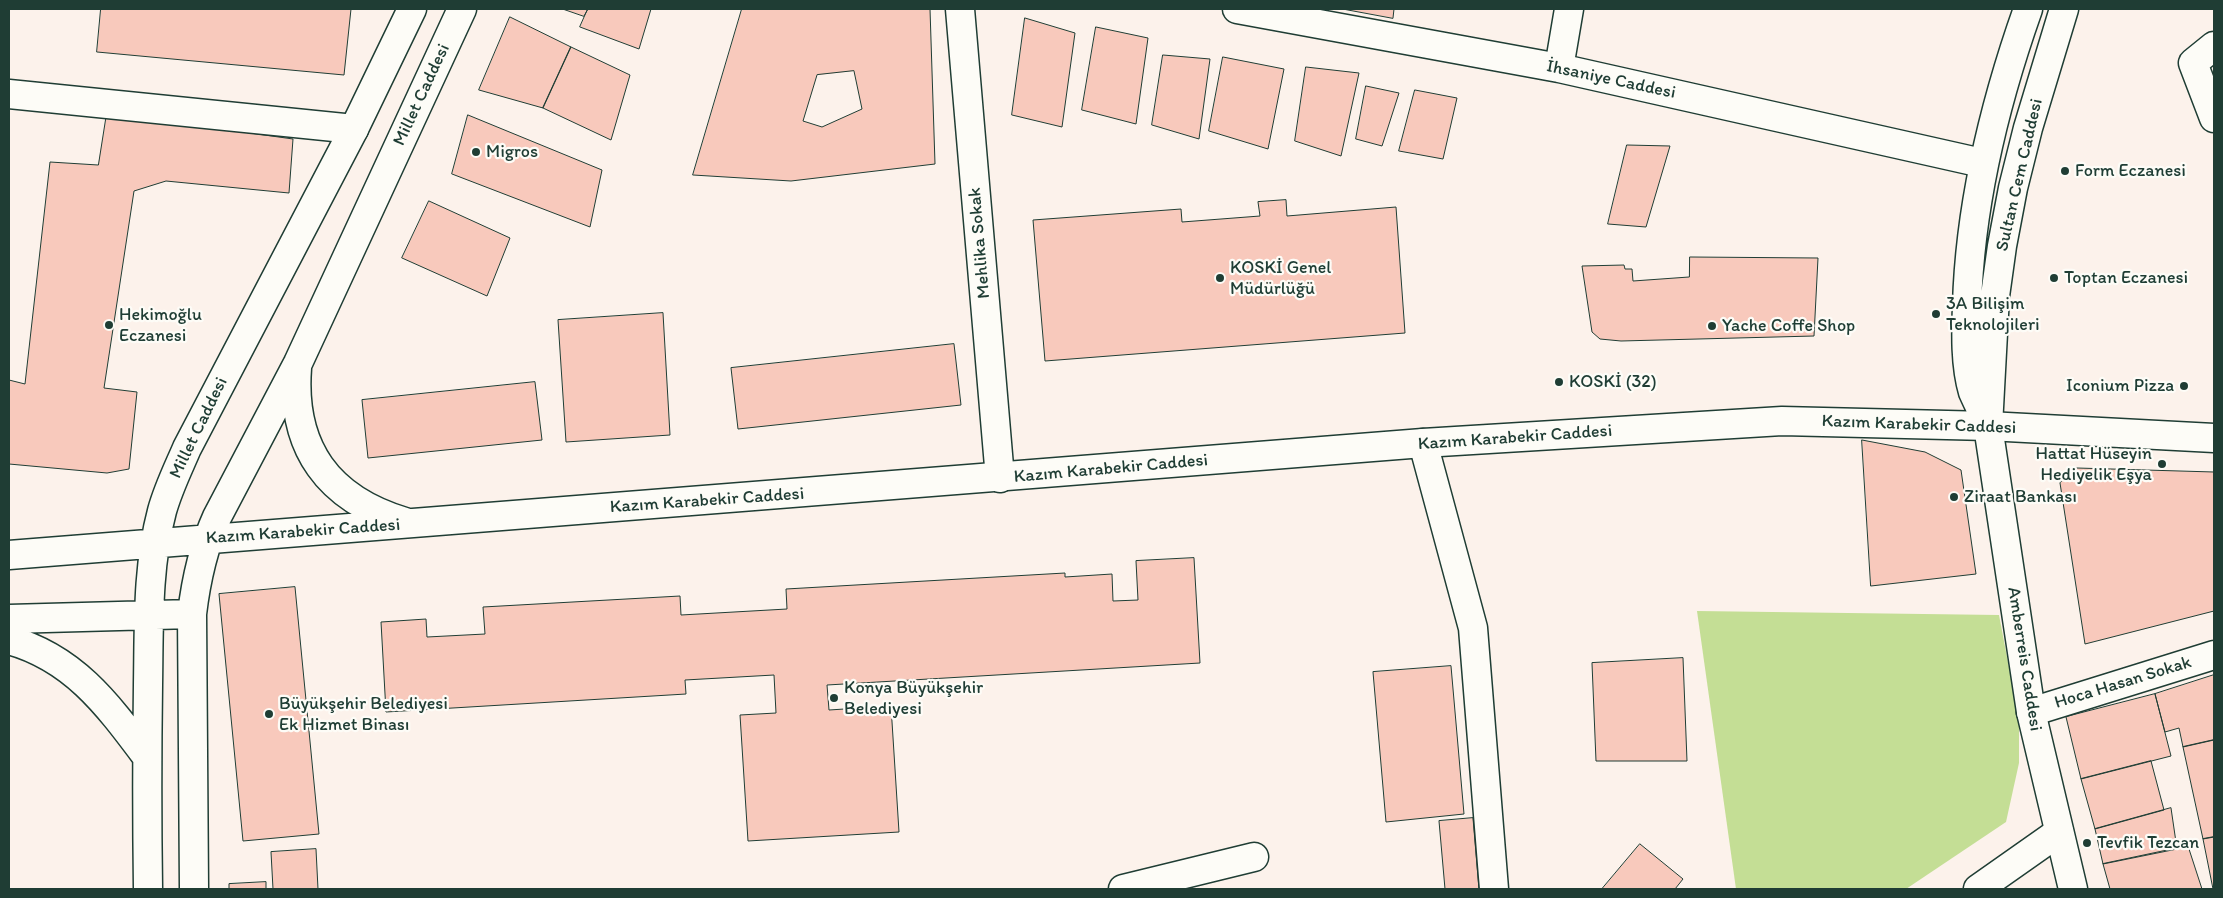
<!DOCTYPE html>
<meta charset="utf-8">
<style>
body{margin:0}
#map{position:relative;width:2223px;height:898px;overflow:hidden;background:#fcf2eb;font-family:Itim,sans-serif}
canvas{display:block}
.frame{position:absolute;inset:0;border:10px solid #1f3d34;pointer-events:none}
</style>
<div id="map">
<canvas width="2223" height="898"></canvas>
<div class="frame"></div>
</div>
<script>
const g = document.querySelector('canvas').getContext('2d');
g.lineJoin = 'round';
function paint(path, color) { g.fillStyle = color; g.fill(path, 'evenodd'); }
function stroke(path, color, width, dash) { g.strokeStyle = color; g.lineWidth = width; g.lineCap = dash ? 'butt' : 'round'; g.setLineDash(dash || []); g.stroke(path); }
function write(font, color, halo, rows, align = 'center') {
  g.font = font + ' Itim,sans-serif'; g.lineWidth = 4.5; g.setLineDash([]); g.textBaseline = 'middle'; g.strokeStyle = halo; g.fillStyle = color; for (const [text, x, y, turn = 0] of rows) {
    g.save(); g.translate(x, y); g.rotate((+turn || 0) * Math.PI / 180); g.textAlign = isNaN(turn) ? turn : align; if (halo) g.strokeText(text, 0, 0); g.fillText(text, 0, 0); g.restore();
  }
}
const green = new Path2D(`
 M1697,611L1999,615L2019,720V763L2006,822L1906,889H1736Z`);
const building = new Path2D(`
 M101,9H351L344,75L97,52Z
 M563,9H588L584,16Z
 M588,9H651L639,49L580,27Z
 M742,9H930L935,164L791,181L693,175ZM854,71L862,109L822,127L803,121L817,75Z
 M1343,9H1394L1393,18Z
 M510,17L571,47L543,108L479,90Z
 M1025,18L1075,33L1062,127L1012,115Z
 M1096,27L1148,38L1136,124L1082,110Z
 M571,47L630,75L611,140L543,108Z
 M1163,55L1210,59L1199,139L1152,125Z
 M1223,57L1284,69L1268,149L1209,131Z
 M1306,67L1359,73L1341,156L1295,141Z
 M1366,86L1399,93L1382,146L1356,139Z
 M1415,90L1457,98L1443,159L1399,151Z
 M107,113L293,139L289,193L166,181L134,191L104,388L137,392L129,469L107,473L9,464V380L25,384L50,162L98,165Z
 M468,115L602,170L590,227L452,174Z
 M1627,145L1670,146L1646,227L1608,224Z
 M1286,200L1287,216L1396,207L1405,333L1045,361L1033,220L1181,209L1182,222L1260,216L1258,202Z
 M429,201L510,238L487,296L402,258Z
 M1690,257L1818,258L1814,336L1621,341L1600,339L1592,332L1582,266L1624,265L1625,269H1632L1633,281L1689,277Z
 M663,313L670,435L566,442L558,320Z
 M954,344L961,405L738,429L731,368Z
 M535,382L542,440L368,458L362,400Z
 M1862,440L1925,452L1961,470L1976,574L1871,586Z
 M2077,468L2214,472V611L2085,644L2060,483Z
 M1194,558L1200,663L827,685L829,710L891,706L899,832L748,841L740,715L776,713L774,675L685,680L686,694L386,712L381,622L426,619L427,637L485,634L483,607L680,596L681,615L787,609L786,589L1065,573V577L1112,574L1113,601L1138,600L1136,561Z
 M295,587L319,834L243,841L219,594Z
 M1683,658L1687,761H1596L1592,663Z
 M1451,666L1464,814L1386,822L1373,672Z
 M2214,675V740L2183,747L2179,728L2165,732L2155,694Z
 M2155,694L2171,756L2081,779L2066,717Z
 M2214,740V837L2203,839L2183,747Z
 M2151,761L2164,810L2095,829L2081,779Z
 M2171,808L2177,849L2103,864L2095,829Z
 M1473,818L1479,889H1445L1439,821Z
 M2214,837V889H2213L2203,839Z
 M1640,844L1683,879L1675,889H1602Z
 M2188,846L2202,889H2110L2103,864Z
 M316,849L318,889H273L271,852Z
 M266,882V889H229V884Z`);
const minor = new Path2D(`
 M960,9L1000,478
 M1237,9L1559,68L1982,163
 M2214,46L2193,63L2214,118
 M1559,68L1569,9
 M9,94L354,129
 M1988,426L2214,438
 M1423,443L1473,628L1494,889
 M2031,712L2214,655
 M1123,889L1254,857
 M1978,889L2059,832`);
const major = new Path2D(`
 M2064,9L2028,128L2013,188L2002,246L1995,296L1988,426L2031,712L2073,889
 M297,368C291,448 328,499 405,522
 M1986,420C1982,411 1977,401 1973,392C1965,365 1966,333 1967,305C1970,203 1994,105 2028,9
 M9,555L1423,443L1782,421L1988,426
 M9,619L192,614
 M9,640C74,658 108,705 147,757
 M148,889C147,821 147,753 148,685C149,627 147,567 162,511C168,489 178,469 187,448L354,129L412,9
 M194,889L192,614C196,580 203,548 217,517L298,363L462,9`);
const markers = [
 [476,152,5,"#1f3d34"],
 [2065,171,5,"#1f3d34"],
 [1220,278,5,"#1f3d34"],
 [2054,278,5,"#1f3d34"],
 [1936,314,5,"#1f3d34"],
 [109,325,5,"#1f3d34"],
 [1712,326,5,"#1f3d34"],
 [1559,382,5,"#1f3d34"],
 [2184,386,5,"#1f3d34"],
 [2162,464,5,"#1f3d34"],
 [1954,497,5,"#1f3d34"],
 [834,698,5,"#1f3d34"],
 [269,714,5,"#1f3d34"],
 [2087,843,5,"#1f3d34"]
];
const streetNames = [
 ["İhsaniye Caddesi",1611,80,12],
 ["Millet Caddesi",422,95,-65],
 ["Sultan Cem Caddesi",2020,175,-77],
 ["Mehlika Sokak",980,243,-95],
 ["Kazım Karabekir Caddesi",1919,425,2],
 ["Millet Caddesi",199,428,-64],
 ["Kazım Karabekir Caddesi",1515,438,-4],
 ["Kazım Karabekir Caddesi",1111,469,-5],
 ["Kazım Karabekir Caddesi",707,501,-4],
 ["Kazım Karabekir Caddesi",303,532,-4],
 ["Amberreis Caddesi",2024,659,81],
 ["Hoca Hasan Sokak",2123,683,-17]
];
const poiNames = [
 ["Migros",486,152],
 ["Form Eczanesi",2075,171],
 ["KOSKİ Genel",1230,268],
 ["Müdürlüğü",1230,289],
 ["Toptan Eczanesi",2064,278],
 ["3A Bilişim",1946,304],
 ["Teknolojileri",1946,325],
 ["Hekimoğlu",119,315],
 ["Eczanesi",119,336],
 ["Yache Coffe Shop",1722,326],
 ["KOSKİ (32)",1569,382],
 ["Iconium Pizza",2174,386,"right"],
 ["Hattat Hüseyin",2152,454,"right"],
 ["Hediyelik Eşya",2152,475,"right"],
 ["Ziraat Bankası",1964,497],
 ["Konya Büyükşehir",844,688],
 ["Belediyesi",844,709],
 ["Büyükşehir Belediyesi",279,704],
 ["Ek Hizmet Binası",279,725],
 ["Tevfik Tezcan",2097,843]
];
paint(green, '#c4de95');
paint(building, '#f8c9bc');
stroke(building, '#1f3d34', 1);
stroke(minor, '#1f3d34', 31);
stroke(major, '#1f3d34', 31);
stroke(minor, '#fdfcf7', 28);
stroke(major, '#fdfcf7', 28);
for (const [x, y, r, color] of markers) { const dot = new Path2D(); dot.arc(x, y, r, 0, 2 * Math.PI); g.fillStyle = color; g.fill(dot); stroke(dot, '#fdfcf7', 2); }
write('18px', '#1f3d34', '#fdfcf7', streetNames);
write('18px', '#1f3d34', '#fdfcf7', poiNames, 'left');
</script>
